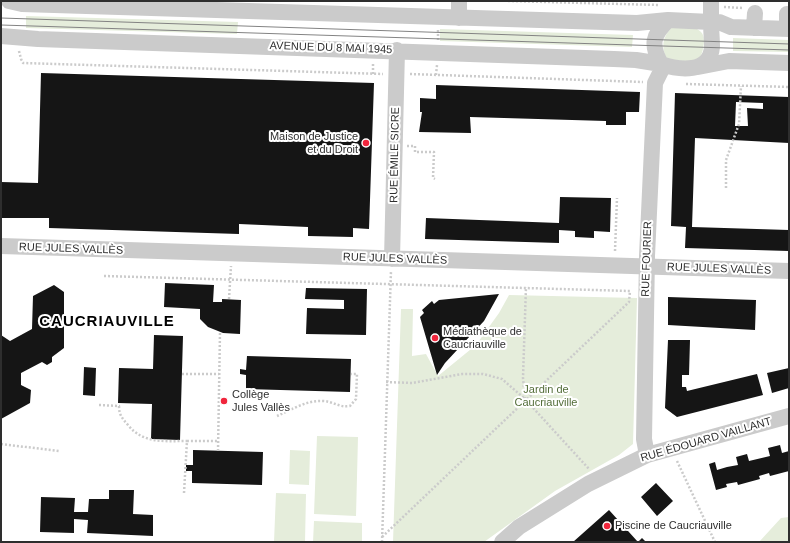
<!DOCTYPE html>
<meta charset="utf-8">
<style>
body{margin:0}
#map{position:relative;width:790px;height:543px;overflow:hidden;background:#fff;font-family:Helvetica,sans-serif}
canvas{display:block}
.frame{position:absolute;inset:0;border:2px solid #2e2e2e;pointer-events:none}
</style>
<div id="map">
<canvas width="790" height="543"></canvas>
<div class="frame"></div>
</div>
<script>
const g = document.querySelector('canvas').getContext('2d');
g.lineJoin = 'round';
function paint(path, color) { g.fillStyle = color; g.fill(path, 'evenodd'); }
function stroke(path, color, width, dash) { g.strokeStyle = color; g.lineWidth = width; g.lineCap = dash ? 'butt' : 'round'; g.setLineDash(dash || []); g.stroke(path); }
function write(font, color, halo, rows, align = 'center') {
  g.font = font + ' Helvetica,sans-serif'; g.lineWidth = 4; g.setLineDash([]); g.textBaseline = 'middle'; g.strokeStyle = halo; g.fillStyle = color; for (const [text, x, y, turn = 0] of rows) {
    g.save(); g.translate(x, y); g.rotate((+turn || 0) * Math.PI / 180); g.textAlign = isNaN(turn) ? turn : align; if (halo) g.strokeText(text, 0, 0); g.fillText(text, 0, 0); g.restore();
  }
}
const green = new Path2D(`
 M26,16L238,22L237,34L26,28Z
 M672,27C684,27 705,24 704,42C703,51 702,55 697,62L667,60C661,46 662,38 672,27Z
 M440,29L633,35L632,47L440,41Z
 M733,38L789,40V52L733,51Z
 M509,295L637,298L633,444L619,455L555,491L484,542H393L401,309H413L412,356L426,354L438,376L476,345L499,313Z
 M317,436L358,437L356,516L314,514Z
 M290,450L310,451L309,485L289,484Z
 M276,493L306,494L305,542H274Z
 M789,517V542H759L781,518Z
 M314,521L362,523V542H313Z`);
const building = new Path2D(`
 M41,73L374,83L369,229L353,228V237L308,236V227L239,224V234L49,228V218H1V182L38,183Z
 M436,85L640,92L639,112H626V125H606V121L470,117L471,133L419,132L422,112H420V98L436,99Z
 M675,93L789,97V143L695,138L692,227L789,230V251L685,248L686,227L671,226ZM736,102L763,103V109L747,108L748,126H735Z
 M560,197L611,198L610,232L594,231V238L575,237V231L559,230V243L425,239L426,218L559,223Z
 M165,283L214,285L213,302H222V299L241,300L240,334L223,333L208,327L200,319V309L164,307Z
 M54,285L64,292V348L52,357V362L47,365L42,362L21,373V385L31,390L30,403L1,419V335L10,341L32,329L33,296Z
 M306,288L367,289L366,335L306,334L307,308L344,309V300L305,299Z
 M499,294L484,321L445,363L437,375L420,317L424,313L422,310L432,301L434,304L439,300Z
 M668,297L756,300L755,330L668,325Z
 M154,335L183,336L180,440L151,439L152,404L118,403L119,368L153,369Z
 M668,340H690L689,375H682V387H686L687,391L757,374L763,395L677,417L665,408Z
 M247,356L351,359L350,392L246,389V375L240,374V369L246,370Z
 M84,367L96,368L95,396L83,395Z
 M789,368V388L772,393L767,373Z
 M780,445L782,453L789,451V471L770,476L769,473L759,476L760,479L738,485L737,482L726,484L727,487L716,490L709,464L715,462L717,470L727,467L738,465L736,457L747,454L749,461L770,456L768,448Z
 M193,450L263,452L262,485L192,483V471H186V465H193Z
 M656,483L673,501L657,516L641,497Z
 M109,490H134L133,514L153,515V536L87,533L88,520L74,519V533L40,532L41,497L75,498L74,512H88L89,499H109Z
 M609,510L638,542L642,538L646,542H573Z`);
const path = new Path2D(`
 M508,1L659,5
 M724,7L743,8
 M438,40V29
 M19,51L21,59L23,63L383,74
 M373,74V63
 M410,74L643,82
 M436,75L437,65
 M686,84L789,87
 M407,146H415V152H434L433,178L435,179
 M726,188V160L739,124L741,86
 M615,251L617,198
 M104,276L630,291L629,302L382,537
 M229,299L231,266
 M182,374H219
 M386,382L412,383L462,374H483L502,379L525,399L589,469
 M525,399L523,378L526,287
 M99,405L119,406C119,415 122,418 128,425C143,444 165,441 187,441
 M277,416C291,410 307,400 322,401C333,401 339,408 350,406L356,399L357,374H351
 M1,444L59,451
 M218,451L220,332
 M677,461L715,542
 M184,493L187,441H218
 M382,542L391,271`);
const minor = new Path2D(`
 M9,1L22,4L637,23L668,20
 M711,1V22H719L731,27L789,29
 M459,18V1
 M668,20L711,22C711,30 712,39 712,47C710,74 679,70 661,64C650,44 653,35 668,20Z
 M754,28L755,13
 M787,29V14
 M1,36L38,39L614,59L636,60L661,64
 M698,67L729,61L789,63
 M1,246L789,271
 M392,259L397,50
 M647,455L644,439L647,256L655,83L664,65
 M502,542L519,527L588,484L647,455L789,416`);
const tram = new Path2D(`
 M1,18L789,44
 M1,25L789,50`);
const markers = [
 [366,143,4,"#f0253c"],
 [435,338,4,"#f0253c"],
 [224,401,4,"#f0253c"],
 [607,526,4,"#f0253c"]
];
const streetNames = [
 ["AVENUE DU 8 MAI 1945",331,48,2],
 ["RUE ÉMILE SICRE",395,155,-89],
 ["RUE JULES VALLÈS",71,249,2],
 ["RUE JULES VALLÈS",395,259,2],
 ["RUE FOURIER",647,259,-88],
 ["RUE JULES VALLÈS",719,269,2],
 ["RUE ÉDOUARD VAILLANT",706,440,-16]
];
const poiNames = [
 ["Maison de Justice",358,137,"right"],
 ["et du Droit",358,150,"right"],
 ["Médiathèque de",443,332],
 ["Caucriauville",443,345],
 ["Collège",232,395],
 ["Jules Vallès",232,408],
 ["Piscine de Caucriauville",615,526]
];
const parkNames = [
 ["Jardin de",546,390],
 ["Caucriauville",546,403]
];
const districtNames = [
 ["CAUCRIAUVILLE",107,322]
];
paint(green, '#e5eddb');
paint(building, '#151515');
stroke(path, '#cbcbcb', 2.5, [2, 2]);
stroke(minor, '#cbcbcb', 16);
stroke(tram, '#838383', 1);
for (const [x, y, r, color] of markers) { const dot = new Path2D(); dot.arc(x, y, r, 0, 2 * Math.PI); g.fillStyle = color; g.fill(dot); stroke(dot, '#fff', 1.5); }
write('11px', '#2e2e2e', '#fff', streetNames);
write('11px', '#2e2e2e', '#fff', poiNames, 'left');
write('11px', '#536d39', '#fff', parkNames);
g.letterSpacing = '1px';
write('bold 15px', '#000', '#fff', districtNames);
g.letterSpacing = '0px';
</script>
